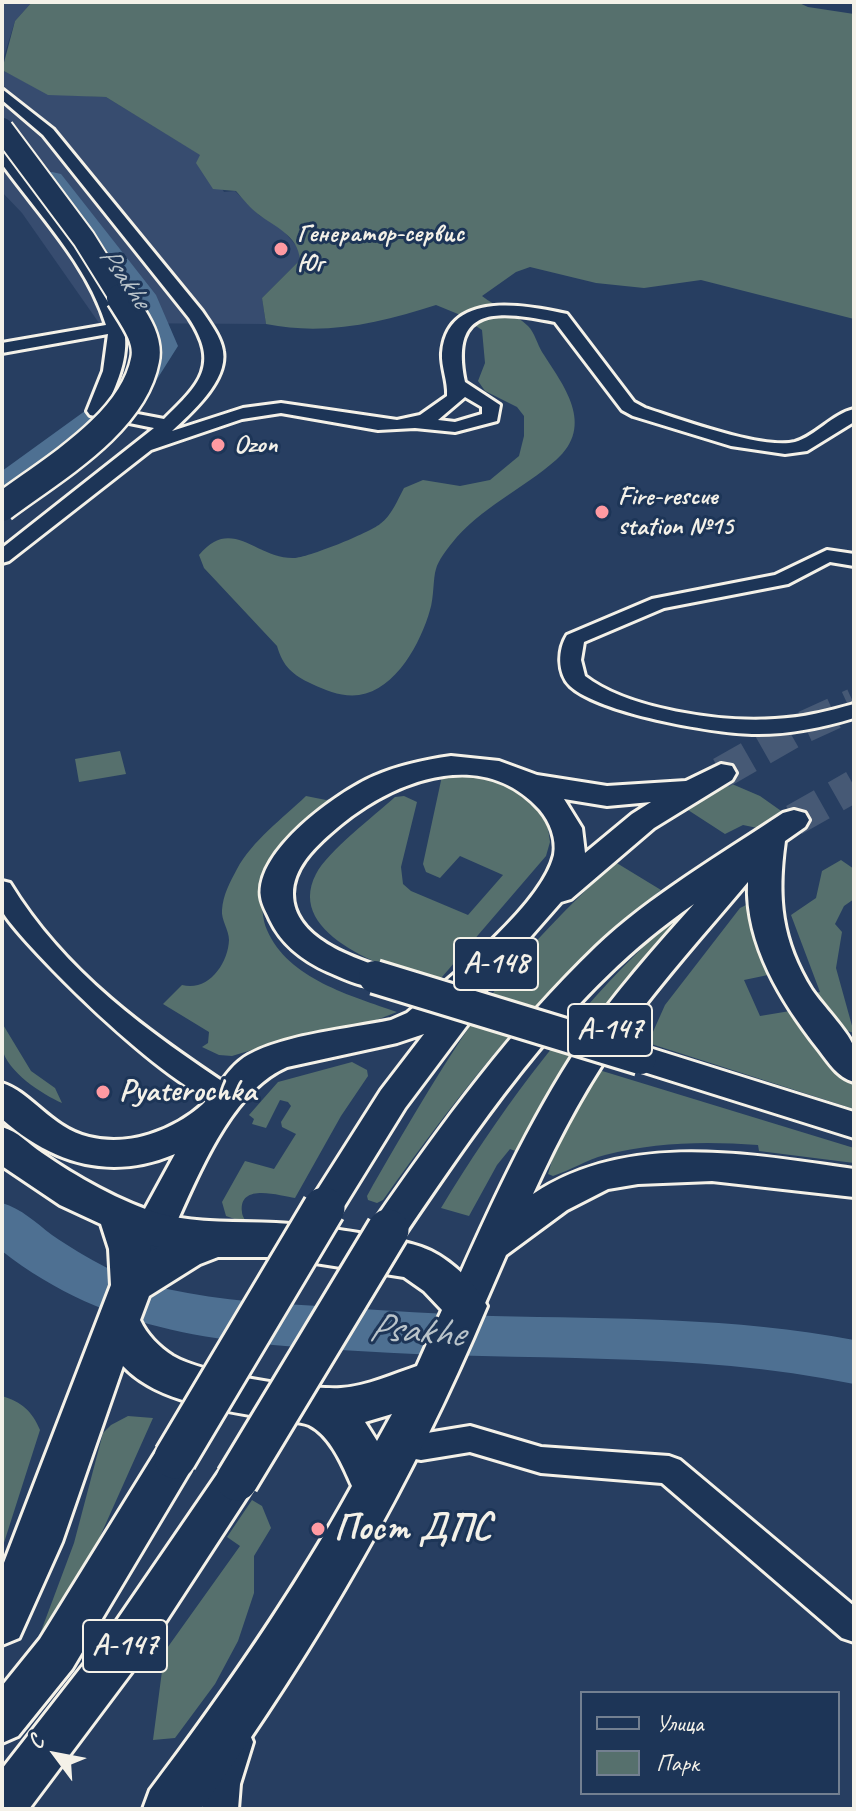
<!DOCTYPE html>
<meta charset="utf-8">
<style>
body{margin:0}
#map{position:relative;width:856px;height:1811px;overflow:hidden;background:#273e61;font-family:Caveat,sans-serif}
canvas{display:block}
.frame{position:absolute;inset:0;border:4px solid #f4f1e8;pointer-events:none}
.legend{position:absolute;left:580px;top:1691px;width:260px;height:104px;box-sizing:border-box;background:#1d3557;border:2px solid #738091;margin:0;padding:10px 14px;list-style:none;font-size:24px;color:#f4f1e8}
.legend li{display:flex;align-items:center;gap:16px;height:40px}
.legend b{width:40px;border:2px solid #738091}
.north{position:absolute;left:16px;top:1715px;width:80px;height:80px;-webkit-text-stroke:6px #1d3557;paint-order:stroke;rotate:302deg;font-size:22px;font-weight:700;line-height:32px;text-align:center;color:#f4f1e8}
.north::after{content:'';display:block;margin:auto;width:28px;height:36px;background:#f4f1e8;clip-path:polygon(50% 0,100% 100%,50% 72%,0 100%)}
</style>
<div id="map">
<canvas width="856" height="1811"></canvas>
<div class="frame"></div>
<ul class="legend">
<li><b style="height:10px;background:#1d3557"></b>Улица</li>
<li><b style="height:22px;background:#56706d"></b>Парк</li>
</ul>
<div class="north">С</div>
</div>
<script>
const g = document.querySelector('canvas').getContext('2d');
g.lineJoin = 'round';
function paint(path, color) { g.fillStyle = color; g.fill(path, 'evenodd'); }
function stroke(path, color, width, dash) { g.strokeStyle = color; g.lineWidth = width; g.lineCap = dash ? 'butt' : 'round'; g.setLineDash(dash || []); g.stroke(path); }
function write(font, color, halo, rows, align = 'center') {
  g.font = font + ' Caveat,sans-serif'; g.lineWidth = 6; g.setLineDash([]); g.textBaseline = 'middle'; g.strokeStyle = halo; g.fillStyle = color; for (const [text, x, y, turn = 0] of rows) {
    g.save(); g.translate(x, y); g.rotate((+turn || 0) * Math.PI / 180); g.textAlign = isNaN(turn) ? turn : align; if (halo) g.strokeText(text, 0, 0); g.fillText(text, 0, 0); g.restore();
  }
}
const built = new Path2D(`
 M2,2H32L15,21L2,63Z
 M2,70L48,94L106,97L201,155L224,192L235,191L259,215L281,228L299,249L300,260L262,298L266,324L99,323L22,213L2,192Z`);
const green = new Path2D(`
 M32,2H797L808,7L854,14V319L701,280L644,288L596,283L530,267L516,272L482,296C496,307 515,313 528,326C535,333 537,344 542,352C563,385 596,425 556,460C523,489 480,508 452,543C447,549 438,561 436,569C433,578 434,598 430,610C421,642 396,690 359,695C342,697 327,691 312,684C293,675 283,667 277,646L204,568L199,555C232,515 256,559 294,558C307,558 369,533 380,524C392,515 397,501 404,488L423,480L460,486L490,480L519,456L524,436V416L517,407L485,391L478,381L485,363L482,330L458,314L436,305C380,323 325,336 266,324L262,298L300,260C298,235 276,228 258,214C250,208 243,199 236,191L213,189L196,163L200,155L106,97L48,95L2,70L15,21Z
 M120,751L126,774L79,782L75,759Z
 M482,775L511,784L546,814L550,842L546,856L436,984C395,971 283,937 316,874C328,851 374,816 395,797L404,796L417,802L401,867L403,884L411,891L468,915L503,875L460,856L440,878L426,872L423,864L442,776Z
 M718,778L760,796L794,820L777,832L743,825L725,834L688,810Z
 M306,796L326,800L339,797L262,893C262,905 262,919 267,930C288,979 352,996 397,1012L356,1028L288,1039L232,1056L219,1055L202,1047L208,1043L209,1032L163,1004L182,985C208,992 228,964 229,940C229,930 221,920 222,910C223,895 230,882 237,869C252,841 283,818 306,796Z
 M841,860L854,869V899L844,906L835,924L842,932L836,968L854,1033L828,1025L812,994L820,992L791,915L816,898L822,871Z
 M615,862L661,890C550,976 464,1086 383,1200L377,1203L368,1200L367,1196L373,1185C410,1121 447,1057 490,997C526,948 571,904 615,862Z
 M746,905L754,907L774,968L768,975L744,980L760,1016L796,1010L854,1086V1109L648,1043L665,1005L740,908Z
 M685,912L688,914L554,1086L518,1152L510,1149L497,1165L469,1216L441,1208C496,1117 562,1027 638,952C652,939 668,920 685,912Z
 M2,1023L31,1071L55,1088L62,1103C42,1094 7,1072 2,1048C0,1041 2,1031 2,1023Z
 M352,1062L367,1070L368,1076L341,1116L295,1198C281,1196 238,1182 242,1212C242,1216 245,1219 246,1223L226,1216L222,1202L245,1161L274,1169L296,1134L282,1127L281,1122L291,1106L288,1102L280,1100L266,1128L252,1124L254,1119L249,1115L278,1082Z
 M599,1070L854,1148V1163L759,1151L758,1145C706,1141 655,1142 605,1155C586,1160 571,1170 553,1176L548,1174L555,1150Z
 M2,1396C22,1402 32,1411 40,1430L2,1549Z
 M128,1416L153,1418L94,1550L40,1634L74,1543L103,1433L111,1425Z
 M252,1500L262,1506L271,1528L254,1556V1593L238,1641L215,1684L175,1738L153,1740L162,1671L155,1665L240,1546L227,1537Z`);
const river = new Path2D(`
 M52,172L61,174L156,295L178,346L147,395L14,493L2,496V471L125,382L148,346L128,296L39,180L43,174Z
 M2,1203C22,1209 35,1222 52,1235C87,1259 125,1280 167,1289C222,1301 279,1304 335,1307C387,1311 440,1314 492,1316C614,1319 734,1317 854,1340V1384C691,1350 523,1362 358,1351C226,1343 109,1335 2,1251Z`);
const majorTunnel = new Path2D(`
 M721,773L793,732L854,704
 M794,820L854,786`);
const minor = new Path2D(`
 M2,89L53,129L202,311C210,323 221,337 223,351C228,381 191,413 172,431L243,408L281,403L397,420L420,415L447,396C448,381 441,367 442,353C447,289 527,305 567,314L634,402L645,408C679,419 763,450 795,442C816,436 832,414 854,409V422L807,451L785,454L731,446L633,416L622,410L555,322C499,311 449,304 465,382L500,405L497,421L455,432L415,428L378,430L281,413L242,419L151,450L9,561L2,563V548L154,428L90,415L87,411L103,371L108,334L2,353V343L106,325C87,264 39,215 2,164V150L7,151C39,194 123,285 125,337C127,362 116,385 106,408L164,419C200,384 220,365 189,318L43,135L2,100ZM465,397L482,407V414L455,422L438,420Z
 M827,550L854,554V566L830,562L788,584L664,608L584,642L581,660L585,676C627,709 722,723 775,719C803,718 828,711 854,704V718C821,728 786,735 752,734C711,733 599,713 570,686C557,673 558,649 567,635L652,599L775,575Z
 M2,881L10,883C64,972 149,1033 234,1089L238,1096L234,1103C193,1116 33,955 6,917L2,911Z
 M470,1426L541,1447L669,1456L680,1460L854,1606V1642L842,1638L662,1483L541,1473L470,1452L421,1460L386,1454L382,1445L386,1436L397,1432L421,1434Z
 M236,1725L248,1730L253,1742L240,1784L238,1809H202C206,1782 213,1756 224,1730Z`);
const major = new Path2D(`
 M451,756L499,761L537,775L607,786L686,781L721,764L732,766L736,773L732,780L654,828L571,899L561,902L518,951L481,987L488,996L483,1004L405,1108L337,1218L324,1223L311,1218L306,1208L381,1090L424,1034L397,1043L287,1067C221,1096 189,1203 157,1264L144,1268L131,1264L125,1253L134,1229L175,1154C111,1181 53,1164 2,1119V1083C31,1092 51,1128 89,1137C128,1147 173,1131 203,1104C219,1089 227,1067 248,1055C286,1034 348,1029 391,1020L407,1013C448,980 542,905 554,855C557,839 550,822 540,810C480,743 386,783 330,834C313,849 293,869 293,894C293,938 353,958 387,969L392,977L387,985C367,991 347,980 328,972C303,961 282,945 270,920C267,913 262,905 261,897C255,851 337,792 374,776C399,765 424,760 451,756ZM564,799L607,806L651,802L632,814L585,853L582,828Z
 M794,810L805,813L809,820L805,827L785,841C777,898 781,940 812,990C823,1006 846,1029 853,1045C856,1054 854,1072 854,1082C837,1077 829,1063 819,1050C782,1003 745,944 748,882C707,931 664,978 627,1029C589,1080 559,1137 533,1194C627,1131 749,1154 854,1169V1197L712,1181L638,1184L608,1189L567,1210L506,1255L479,1317L465,1322L451,1317L446,1306C486,1215 527,1124 582,1041C615,992 655,948 694,904C570,989 484,1118 401,1240L388,1245L375,1240L369,1230L375,1220C442,1123 511,1029 596,947C648,897 723,853 783,813Z
 M640,1045L854,1112V1138L628,1067L623,1058L628,1049Z
 M175,1440L190,1445L196,1458L190,1471L72,1669L18,1736L2,1743V1686L40,1639L160,1445Z
 M237,1462L252,1467L258,1480L140,1661L29,1809H2V1769L109,1632L222,1467Z`);
const highway = new Path2D(`
 M2,1127C19,1132 27,1143 42,1153C75,1176 122,1203 161,1214C199,1224 237,1221 276,1223C310,1225 403,1237 431,1251C453,1262 476,1284 487,1306C412,1485 314,1652 201,1809H143L150,1790C224,1692 293,1593 352,1486C343,1466 331,1436 309,1425C299,1421 284,1421 273,1419C225,1410 157,1403 123,1366L62,1542L19,1638L2,1645V1568L111,1285L109,1249L101,1224L60,1205L2,1166ZM150,1245L159,1247L151,1251ZM218,1257H277L404,1277L424,1291L442,1310L417,1366C393,1374 368,1386 341,1388C304,1390 204,1374 173,1356C159,1347 147,1335 140,1320L149,1296L200,1264ZM392,1414L377,1441L365,1422Z`);
const majorBridgeFar1 = new Path2D(`
 M375,977L640,1058`);
const majorBridge = new Path2D(`
 M175,1458L324,1208
 M237,1480L388,1230`);
const highwayBridgeFar1 = new Path2D(`
 M2,129L84,239L122,300`);
const highwayBridge = new Path2D(`
 M2,507C51,470 133,424 145,360C150,338 131,315 121,298`);
const markers = [
 [281,249,8,"#ff9aa2"],
 [218,445,8,"#ff9aa2"],
 [602,512,8,"#ff9aa2"],
 [103,1092,8,"#ff9aa2"],
 [318,1529,8,"#ff9aa2"]
];
const farPoinames = [
 ["Генератор-сервис",297,234],
 ["Юг",297,264],
 ["Ozon",234,445],
 ["Fire-rescue",618,497],
 ["station №15",618,527]
];
const farWaternames = [
 ["Psakhe",124,278,55]
];
const shields = [
 [496,964,84],
 [610,1030,84],
 [125,1646,84]
];
const shieldNames = [
 ["А-148",496,964],
 ["А-147",610,1030],
 ["А-147",125,1646]
];
const poiNames = [
 ["Pyaterochka",119,1092]
];
const nearPoinames = [
 ["Пост ДПС",334,1529]
];
const nearWaternames = [
 ["Psakhe",416,1332,4]
];
paint(built, '#374c6f');
paint(green, '#56706d');
paint(river, '#4e7092');
stroke(majorTunnel, '#465975', 32, [32, 16]);
stroke(minor, '#f4f1e8', 6);
stroke(major, '#f4f1e8', 6);
stroke(highway, '#f4f1e8', 6);
paint(minor, '#1d3557');
paint(major, '#1d3557');
paint(highway, '#1d3557');
stroke(majorBridgeFar1, '#f4f1e8', 38, []);
stroke(majorBridge, '#f4f1e8', 47, []);
stroke(highwayBridgeFar1, '#f4f1e8', 26, []);
stroke(highwayBridge, '#f4f1e8', 33, []);
stroke(majorBridgeFar1, '#1d3557', 32);
stroke(majorBridge, '#1d3557', 41);
stroke(highwayBridgeFar1, '#1d3557', 22);
stroke(highwayBridge, '#1d3557', 28);
for (const [x, y, r, color] of markers) { const dot = new Path2D(); dot.arc(x, y, r, 0, 2 * Math.PI); g.fillStyle = color; g.fill(dot); stroke(dot, '#1d3557', 3); }
write('bold 26px', '#f4f1e8', '#1d3557', farPoinames, 'left');
write('italic 28px', '#bac4ca', '#1d3557', farWaternames);
for (const [x, y, w] of shields) { const box = new Path2D(); box.roundRect(x - w / 2, y - 26, w, 52, 6); g.fillStyle = '#1d3557'; g.fill(box); stroke(box, '#f4f1e8', 2); }
write('bold 30px', '#f4f1e8', null, shieldNames);
write('bold 32px', '#f4f1e8', '#1d3557', poiNames, 'left');
write('bold 38px', '#f4f1e8', '#1d3557', nearPoinames, 'left');
write('italic 40px', '#bac4ca', '#1d3557', nearWaternames);
</script>
